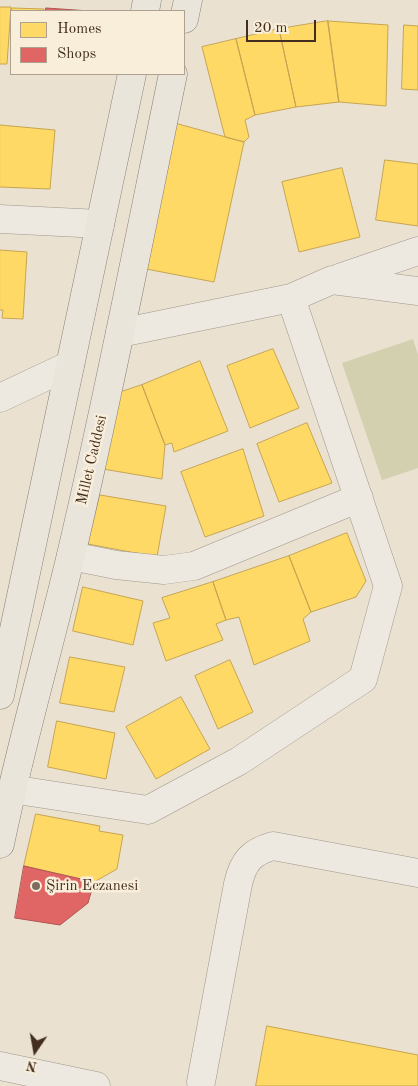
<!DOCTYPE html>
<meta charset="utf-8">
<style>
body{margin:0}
#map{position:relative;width:418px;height:1086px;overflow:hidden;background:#eae1d0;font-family:"Old Standard TT",serif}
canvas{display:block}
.legend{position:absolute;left:10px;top:10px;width:175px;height:65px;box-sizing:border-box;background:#f8eed9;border:1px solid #afa18f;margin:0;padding:6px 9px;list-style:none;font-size:15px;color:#422d1f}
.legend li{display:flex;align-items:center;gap:10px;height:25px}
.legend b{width:25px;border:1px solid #afa18f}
.north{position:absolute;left:10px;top:1026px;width:50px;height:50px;-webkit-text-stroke:4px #f8eed9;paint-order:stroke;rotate:192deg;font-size:14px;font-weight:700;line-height:20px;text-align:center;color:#422d1f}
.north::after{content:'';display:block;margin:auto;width:18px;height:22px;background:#422d1f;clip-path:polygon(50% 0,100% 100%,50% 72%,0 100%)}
.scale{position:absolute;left:246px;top:20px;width:70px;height:22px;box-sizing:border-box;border:2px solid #422d1f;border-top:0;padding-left:6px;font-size:15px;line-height:18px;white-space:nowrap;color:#422d1f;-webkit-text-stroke:4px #f8eed9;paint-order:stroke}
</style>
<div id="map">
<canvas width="418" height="1086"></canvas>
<ul class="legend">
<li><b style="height:14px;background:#ffd966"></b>Homes</li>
<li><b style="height:14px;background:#e06666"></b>Shops</li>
</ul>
<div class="north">N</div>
<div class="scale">20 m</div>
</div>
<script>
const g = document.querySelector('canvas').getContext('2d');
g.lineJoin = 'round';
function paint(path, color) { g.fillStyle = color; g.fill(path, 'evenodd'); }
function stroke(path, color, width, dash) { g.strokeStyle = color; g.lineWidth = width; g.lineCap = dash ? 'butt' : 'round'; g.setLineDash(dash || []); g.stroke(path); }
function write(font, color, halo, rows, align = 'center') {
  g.font = font + ' "Old Standard TT",serif'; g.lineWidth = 5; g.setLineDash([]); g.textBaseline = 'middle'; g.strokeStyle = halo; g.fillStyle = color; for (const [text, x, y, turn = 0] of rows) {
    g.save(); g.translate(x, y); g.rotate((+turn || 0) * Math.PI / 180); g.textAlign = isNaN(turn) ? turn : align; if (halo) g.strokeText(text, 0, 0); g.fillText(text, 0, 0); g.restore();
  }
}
const green = new Path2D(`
 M413,339L418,355V468L382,480L342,363Z`);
const homes = new Path2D(`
 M0,7H11L7,64H0Z
 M12,8L44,9V11H12Z
 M328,21L388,25L386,106L339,102Z
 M328,21L339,102L296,107L279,29Z
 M404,25L418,26V90L402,89Z
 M279,29L296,107L255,115L236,39Z
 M236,39L255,115L245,120L249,137L244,142L225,137L202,47Z
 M171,122L244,142L214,282L141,268Z
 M0,125L55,130L50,189L0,187Z
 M385,160L418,164V226L376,220Z
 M342,168L360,237L299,252L282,182Z
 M0,250L27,252L23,319L2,318L3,310H0Z
 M273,349L299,408L250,428L227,366Z
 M200,361L228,431L174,452L172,443L165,445L142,385Z
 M142,385L165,445L162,479L103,469L118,393Z
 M307,423L332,483L279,502L257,444Z
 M243,449L264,516L205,537L181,472Z
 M100,495L166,506L157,557L88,544Z
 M347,533L366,581L356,597L311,612L289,556Z
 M289,556L311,612L303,619L310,641L254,665L239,617L226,620L213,582Z
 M213,582L226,620L216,624L223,640L166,661L153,623L170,618L162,598Z
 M83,587L143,601L133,645L73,631Z
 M70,657L125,667L114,712L60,703Z
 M230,660L253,712L218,729L195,676Z
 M181,697L210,749L156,779L126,727Z
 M57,721L115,733L106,779L48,767Z
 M36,814L100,826L99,831L123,835L117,869L94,882L24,866Z
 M267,1026L418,1055V1086H256Z`);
const shops = new Path2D(`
 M46,8L90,11H46Z
 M24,866L94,882L88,903L60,925L15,918Z`);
const minor = new Path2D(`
 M0,219L100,224
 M339,278L418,251
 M120,333L291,298L332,280L418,291
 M0,398L70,365
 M71,556L116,565L164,570L194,566L359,498
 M11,789L148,810L239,761L363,679L388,586L291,298
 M0,1066L96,1086
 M201,1082L238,884C243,862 251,852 273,846L418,873`);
const major = new Path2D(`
 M145,11L147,0
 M184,19L188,0
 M0,695L132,74
 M0,844C20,747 48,652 71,555C109,395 140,234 173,74`);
const markers = [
 [36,886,5,"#7d6c5d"]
];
const streetNames = [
 ["Millet Caddesi",92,460,-77]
];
const poiNames = [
 ["Şirin Eczanesi",46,886]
];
paint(green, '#d2d0ae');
paint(homes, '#ffd966');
stroke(homes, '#c6a551', 1);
paint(shops, '#e06666');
stroke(shops, '#b15551', 1);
stroke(minor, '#9f978c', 29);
stroke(major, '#887f75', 29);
stroke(minor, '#ede9e0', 28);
stroke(major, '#eae5db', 28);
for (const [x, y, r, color] of markers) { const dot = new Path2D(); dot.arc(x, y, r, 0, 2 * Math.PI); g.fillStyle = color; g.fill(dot); stroke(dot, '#f8eed9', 2); }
write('15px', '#422d1f', '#f8eed9', streetNames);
write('15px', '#422d1f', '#f8eed9', poiNames, 'left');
</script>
